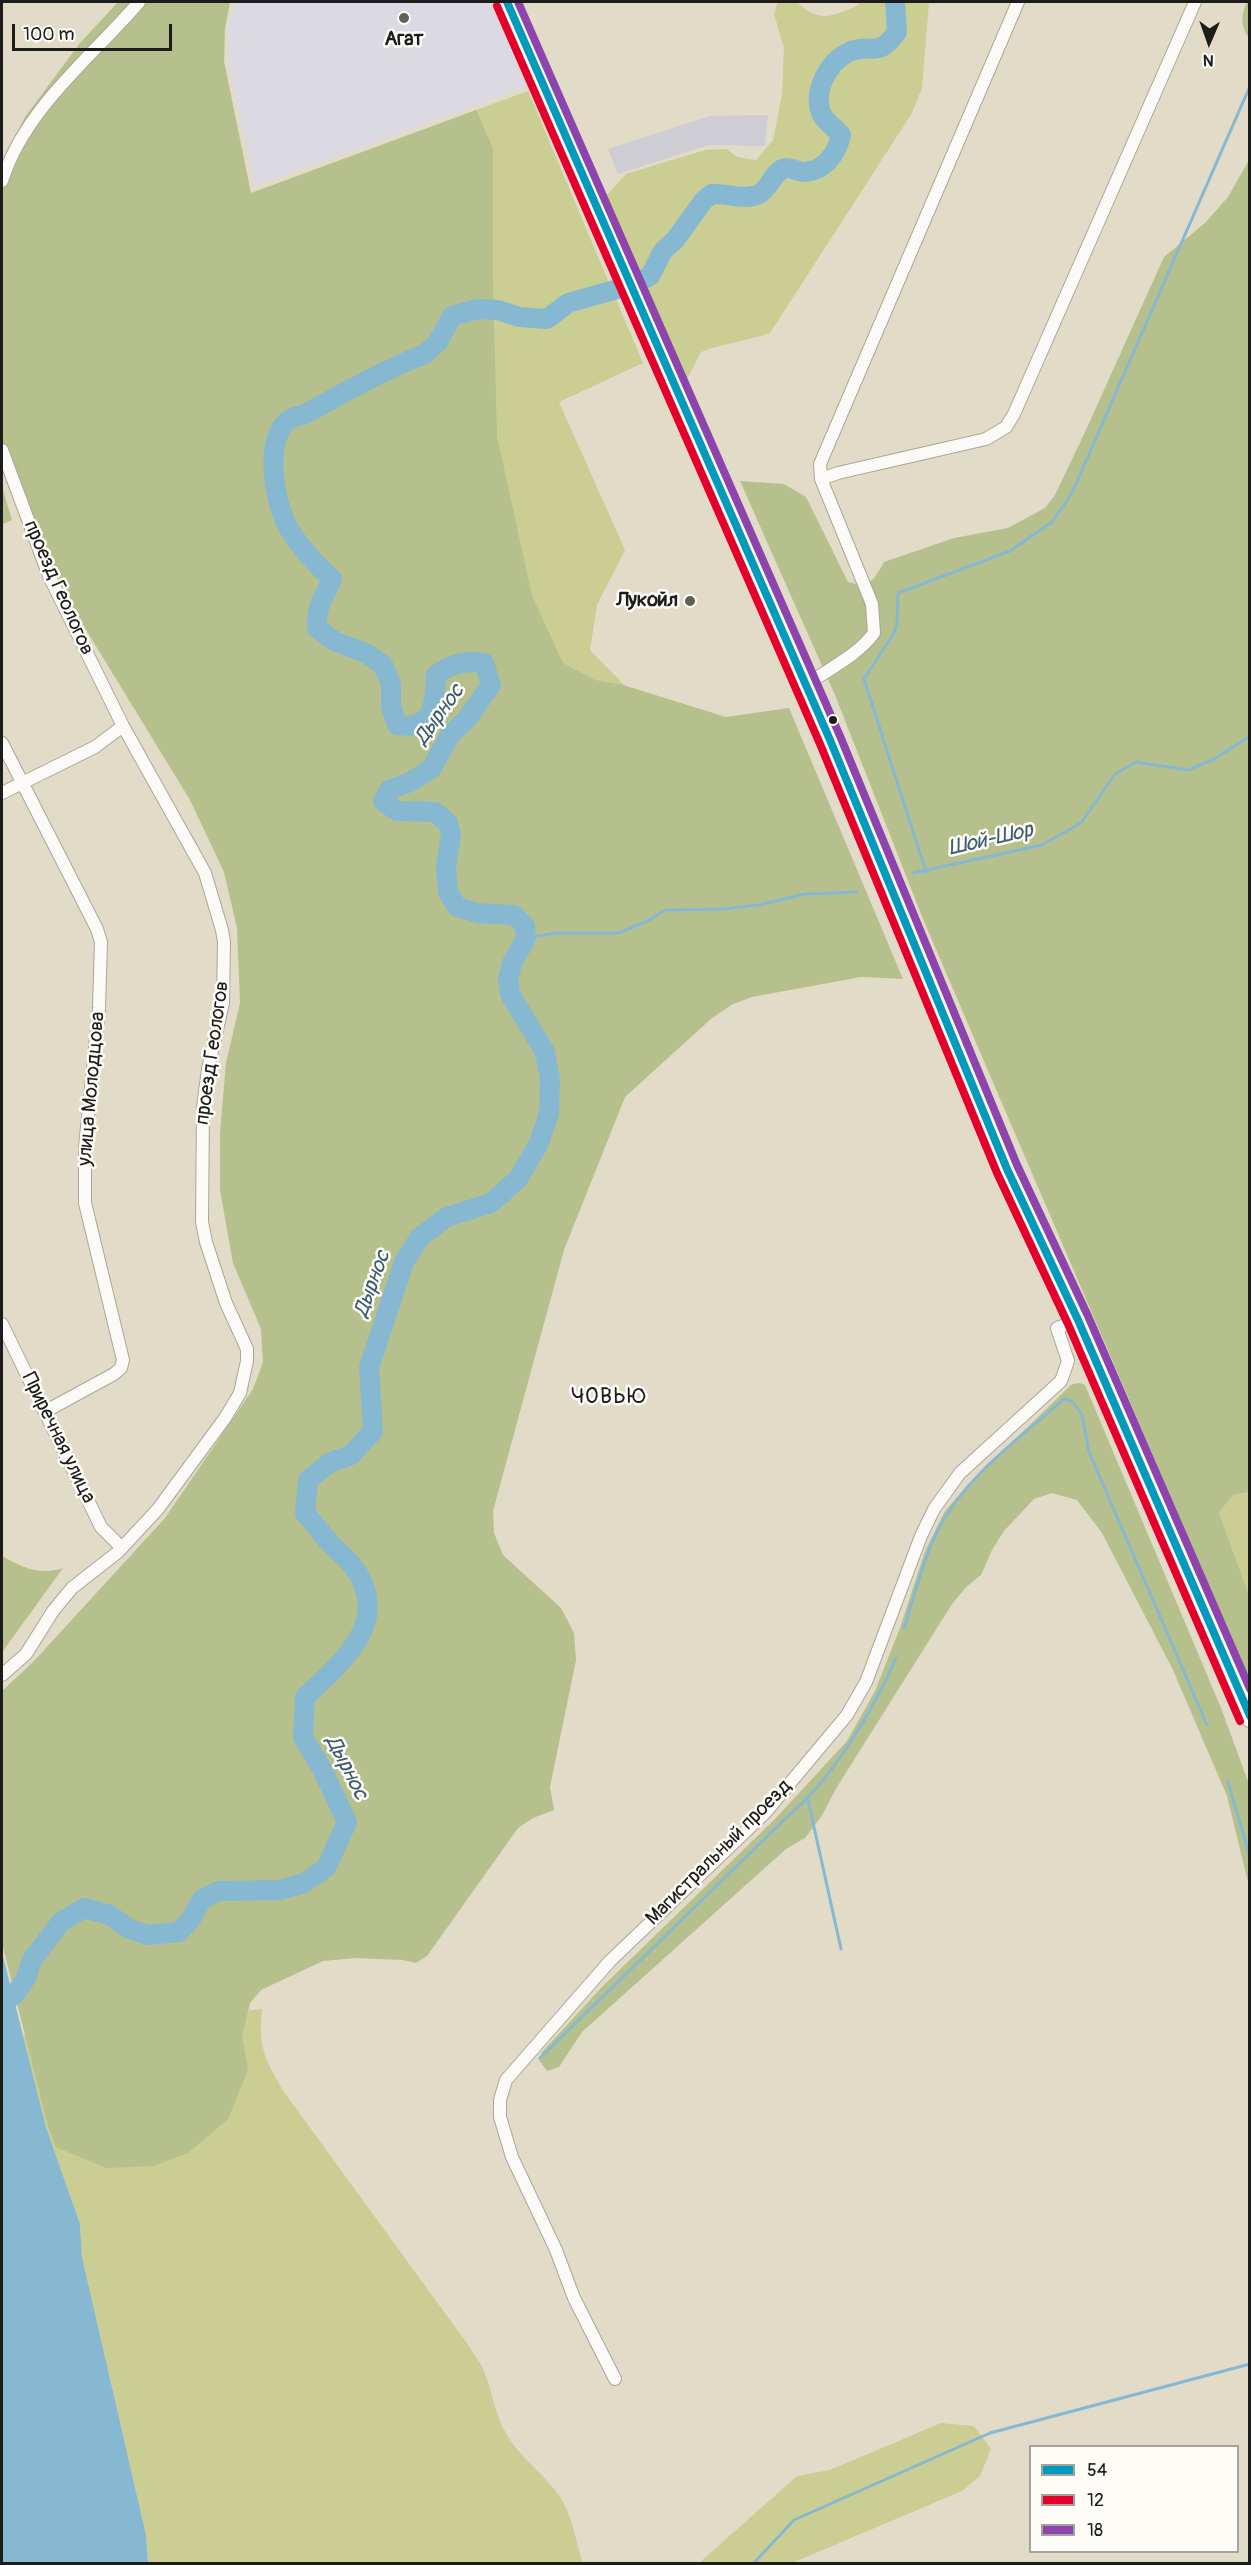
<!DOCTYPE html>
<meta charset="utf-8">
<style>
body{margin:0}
#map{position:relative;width:1251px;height:2565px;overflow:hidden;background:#e2dbc8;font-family:Pangolin,sans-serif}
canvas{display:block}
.frame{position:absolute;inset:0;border:3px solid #1c1c1c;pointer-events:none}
.legend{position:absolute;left:1029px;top:2445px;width:210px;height:108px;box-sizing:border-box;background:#fdfcf7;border:2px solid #a3a29f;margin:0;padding:8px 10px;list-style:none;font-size:18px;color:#1c1c1c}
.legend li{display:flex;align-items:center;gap:12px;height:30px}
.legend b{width:30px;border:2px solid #a3a29f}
.north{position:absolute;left:1179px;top:12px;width:60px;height:60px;-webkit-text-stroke:4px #fdfcf7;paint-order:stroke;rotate:182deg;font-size:16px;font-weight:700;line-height:24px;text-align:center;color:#1c1c1c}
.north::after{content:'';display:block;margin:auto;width:21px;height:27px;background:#1c1c1c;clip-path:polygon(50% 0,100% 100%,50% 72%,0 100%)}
.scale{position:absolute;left:12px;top:24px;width:160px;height:27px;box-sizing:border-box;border:3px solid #1c1c1c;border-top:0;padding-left:8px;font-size:18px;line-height:21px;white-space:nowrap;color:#1c1c1c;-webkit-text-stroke:4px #fdfcf7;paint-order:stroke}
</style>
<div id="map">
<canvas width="1251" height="2565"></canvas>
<div class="frame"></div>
<ul class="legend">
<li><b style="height:8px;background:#039bbc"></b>54</li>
<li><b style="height:8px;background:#e4002b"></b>12</li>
<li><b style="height:8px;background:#8e44ad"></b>18</li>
</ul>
<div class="north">N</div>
<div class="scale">100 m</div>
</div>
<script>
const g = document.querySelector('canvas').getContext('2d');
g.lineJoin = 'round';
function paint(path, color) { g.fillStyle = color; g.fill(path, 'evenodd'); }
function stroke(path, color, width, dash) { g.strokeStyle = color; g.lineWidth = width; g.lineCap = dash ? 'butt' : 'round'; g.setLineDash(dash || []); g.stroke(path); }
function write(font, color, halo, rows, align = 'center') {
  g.font = font + ' Pangolin,sans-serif'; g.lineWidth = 5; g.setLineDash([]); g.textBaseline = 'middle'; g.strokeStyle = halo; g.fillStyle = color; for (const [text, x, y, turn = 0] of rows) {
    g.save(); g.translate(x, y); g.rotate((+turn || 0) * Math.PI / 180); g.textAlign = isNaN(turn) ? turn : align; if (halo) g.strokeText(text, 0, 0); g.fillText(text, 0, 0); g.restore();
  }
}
const built = new Path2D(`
 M235,2H490L527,86L255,186L228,61V28Z`);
const industrial = new Path2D(`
 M768,115L765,146L709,145L618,174L608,149L710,116Z`);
const green = new Path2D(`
 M778,2H797C820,24 832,16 859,5V2H929L922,88L912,113L770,333C747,341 724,343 701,352L686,381L606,196L626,174L705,150L727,149L737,157L756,160L773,140L782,95L784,48L774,14Z
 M528,91L643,363L559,402L625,550L597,605L590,650L626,687L594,683L561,665L529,597L495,437L474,111Z
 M1249,1492V1595L1219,1513L1233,1495Z
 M262,2009C258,2049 265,2059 284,2092L469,2346C474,2355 482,2364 485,2374C493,2394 495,2416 507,2435C520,2458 543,2473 558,2494C573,2515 575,2540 583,2563H148L146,2535L82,2257L80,2224L46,2127L23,2035Z
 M941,2423L974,2426L991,2449L980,2476L962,2491L792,2563H699L797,2476L830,2470Z`);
const forest = new Path2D(`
 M118,2H230L225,29L224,61L251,193L476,110L493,148V282L497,436L532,596L563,663L595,680L623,685L726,717L789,708L903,979L861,977L752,997L733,1004L712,1018L625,1097L564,1250L493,1511L494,1533L503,1555L561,1608L574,1633L576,1660L550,1787L554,1810L533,1818L518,1828L427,1956L416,1963L403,1960L356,1958L323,1961L261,1990L250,2003L242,2037L248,2070L228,2119L188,2153L154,2166L106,2168L56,2147L48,2127L2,1943V1691L35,1660L165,1518L253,1389L263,1362L261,1329L233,1263L220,1190V1133L226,1063L240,1003L237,928L224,872L190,800L25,530L2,466V163L25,117L80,43Z
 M1247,2H1249V39C1241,25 1240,17 1247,2Z
 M1249,160L1250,1492L1233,1495L1219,1513L1249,1595V1679L923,919L835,695L740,481L784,484L806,497L848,582C871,588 874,580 884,562L954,538L1008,528L1045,508L1055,495L1085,432L1164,257L1205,223L1228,197Z
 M2,487L12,520L3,524H2Z
 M1080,1383L1085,1385L1221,1708L1249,1784V1886L1227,1796L1173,1670L1102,1533L1077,1500L1052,1493L1034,1499L1004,1531L992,1550L981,1575L966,1587L952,1604L837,1787L821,1817L805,1838L786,1849L767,1866L582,2032L559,2067L547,2071L539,2060L542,2052L602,1987L775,1819L847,1741L875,1691L900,1628L925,1551L945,1511L966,1487L1072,1384Z
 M2,1556C22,1567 39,1576 63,1568L3,1651Z`);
const water = new Path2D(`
 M2,1952L46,2127L80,2224L82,2257L146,2535L148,2563H2Z`);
const stream = new Path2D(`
 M926,872L864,679L894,633L897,624L898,593L1010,551L1052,522L1072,493L1250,86
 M913,873L1042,845L1081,823L1115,774L1136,762L1188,770L1214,759L1250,736
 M526,938L556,933H619L649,920L666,910L723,909L758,905L806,894L857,892
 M904,1628C915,1595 923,1559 939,1528C966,1476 1021,1437 1064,1399L1072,1401L1082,1415L1089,1452L1207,1725
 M1228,1782L1250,1857
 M808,1800L841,1949
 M540,2058L788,1816C831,1781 874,1709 896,1658
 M753,2564L794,2520L990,2433L1250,2364`);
const river = new Path2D(`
 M2,2005L16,1993L26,1978L32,1960L61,1922L84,1908L110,1915L129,1929L148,1935L179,1932L191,1919L202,1899L219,1891L279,1890L302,1884L326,1868L347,1822L322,1769L303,1737L305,1697C341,1663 392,1622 355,1569C349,1560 339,1553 332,1545C322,1535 314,1523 305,1513L308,1480L329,1463L351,1455L373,1431L369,1368L404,1262L420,1237L447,1217L491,1203L518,1179L538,1145L549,1114L550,1079L545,1052L510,994L508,979L512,963L526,938L525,926L514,915L478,913L457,907L448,892L446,867L451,835L448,823L435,812L397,811L383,801L389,790L410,782L431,769L450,735L467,719L491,685L484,663C467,660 450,664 436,675C435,704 434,730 397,725L391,706V684L383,665L366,653L334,641L317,628C316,605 323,600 332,579C315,564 299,546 288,527C274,502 263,438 290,419C294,416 302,416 307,413C345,392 384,370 425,354L438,342L452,316L478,309L498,310L519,317L547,319L568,303L635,284L650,276L663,251L675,240L704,200L712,194C727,193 745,201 759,194C770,189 773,170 786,168C791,167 798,172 804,172C825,171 837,153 841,135C836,129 825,121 822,115C812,92 828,62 849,52C872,42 877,60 897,32L895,2`);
const street = new Path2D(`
 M2,181C25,108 91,58 139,2
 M2,450L49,576L123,726L205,873L222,930L224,942L223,1003L208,1069L203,1108L202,1222L206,1242L226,1303L247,1349V1361L240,1393L225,1418L158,1509L118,1552L72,1588L53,1611L26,1654L2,1675
 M821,479L838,473L986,439L1006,427L1014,414L1195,2
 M805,686C828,669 857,656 874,633L872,604L821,479L820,464L1018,2
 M2,743L97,929L101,942L99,1008L85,1147V1203L123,1360L121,1368L114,1374L46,1411
 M2,793L95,747L123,726
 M2,1324L101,1527L122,1548
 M615,2379L574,2298L556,2250L512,2157L500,2117V2100L506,2080L610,1961L765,1813L847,1715L866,1682L921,1536L934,1509L960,1473L1061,1381L1068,1361L1057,1328L1078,1320`);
const primary = new Path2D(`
 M507,2L830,740L1007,1169L1078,1320L1250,1717`);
const bus1 = new Path2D(`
 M507,2L830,740L1007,1169L1078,1320L1250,1716`);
const bus2 = new Path2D(`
 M497,6L820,744L997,1173L1068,1324L1240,1721`);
const bus3 = new Path2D(`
 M518,2L840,736L1017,1165L1088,1316L1250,1689`);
const markers = [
 [404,18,6,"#615f58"],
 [690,601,6,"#615f58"],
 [833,720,5,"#1c1c1c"]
];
const poiNames = [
 ["Агат",404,40],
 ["Лукойл",678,601,"right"]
];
const streetNames = [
 ["проезд Геологов",58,588,66],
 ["проезд Геологов",213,1053,-82],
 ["улица Молодцова",92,1089,-85],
 ["Приречная улица",58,1438,64],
 ["Магистральный проезд",719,1853,-45]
];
const waterNames = [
 ["Дырнос",440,715,-54],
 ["Шой-Шор",991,840,-13],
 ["Дырнос",373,1284,-70],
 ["Дырнос",346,1768,63]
];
const neighbourhoodNames = [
 ["ЧОВЬЮ",609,1398]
];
paint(built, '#dbd9e2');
paint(industrial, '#cecdd4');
paint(green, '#cace92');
paint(forest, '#b5c08c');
paint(water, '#86b8d2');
stroke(stream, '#86b8d2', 3);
stroke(river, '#86b8d2', 20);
stroke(street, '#aaa69a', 14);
stroke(primary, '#aaa69a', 22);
stroke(street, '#fbfaf7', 12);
stroke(primary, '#fbfaf7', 20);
stroke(bus1, '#039bbc', 8);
stroke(bus2, '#e4002b', 8);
stroke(bus3, '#8e44ad', 8);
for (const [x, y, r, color] of markers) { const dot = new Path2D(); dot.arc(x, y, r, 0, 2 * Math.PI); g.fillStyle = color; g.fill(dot); stroke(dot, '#fdfcf7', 2); }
write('bold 20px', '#1c1c1c', '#fdfcf7', poiNames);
write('20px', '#1c1c1c', '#fdfcf7', streetNames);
write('italic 21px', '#3a5b70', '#fdfcf7', waterNames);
g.letterSpacing = '1.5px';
write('21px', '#1c1c1c', '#fdfcf7', neighbourhoodNames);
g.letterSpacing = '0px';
</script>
